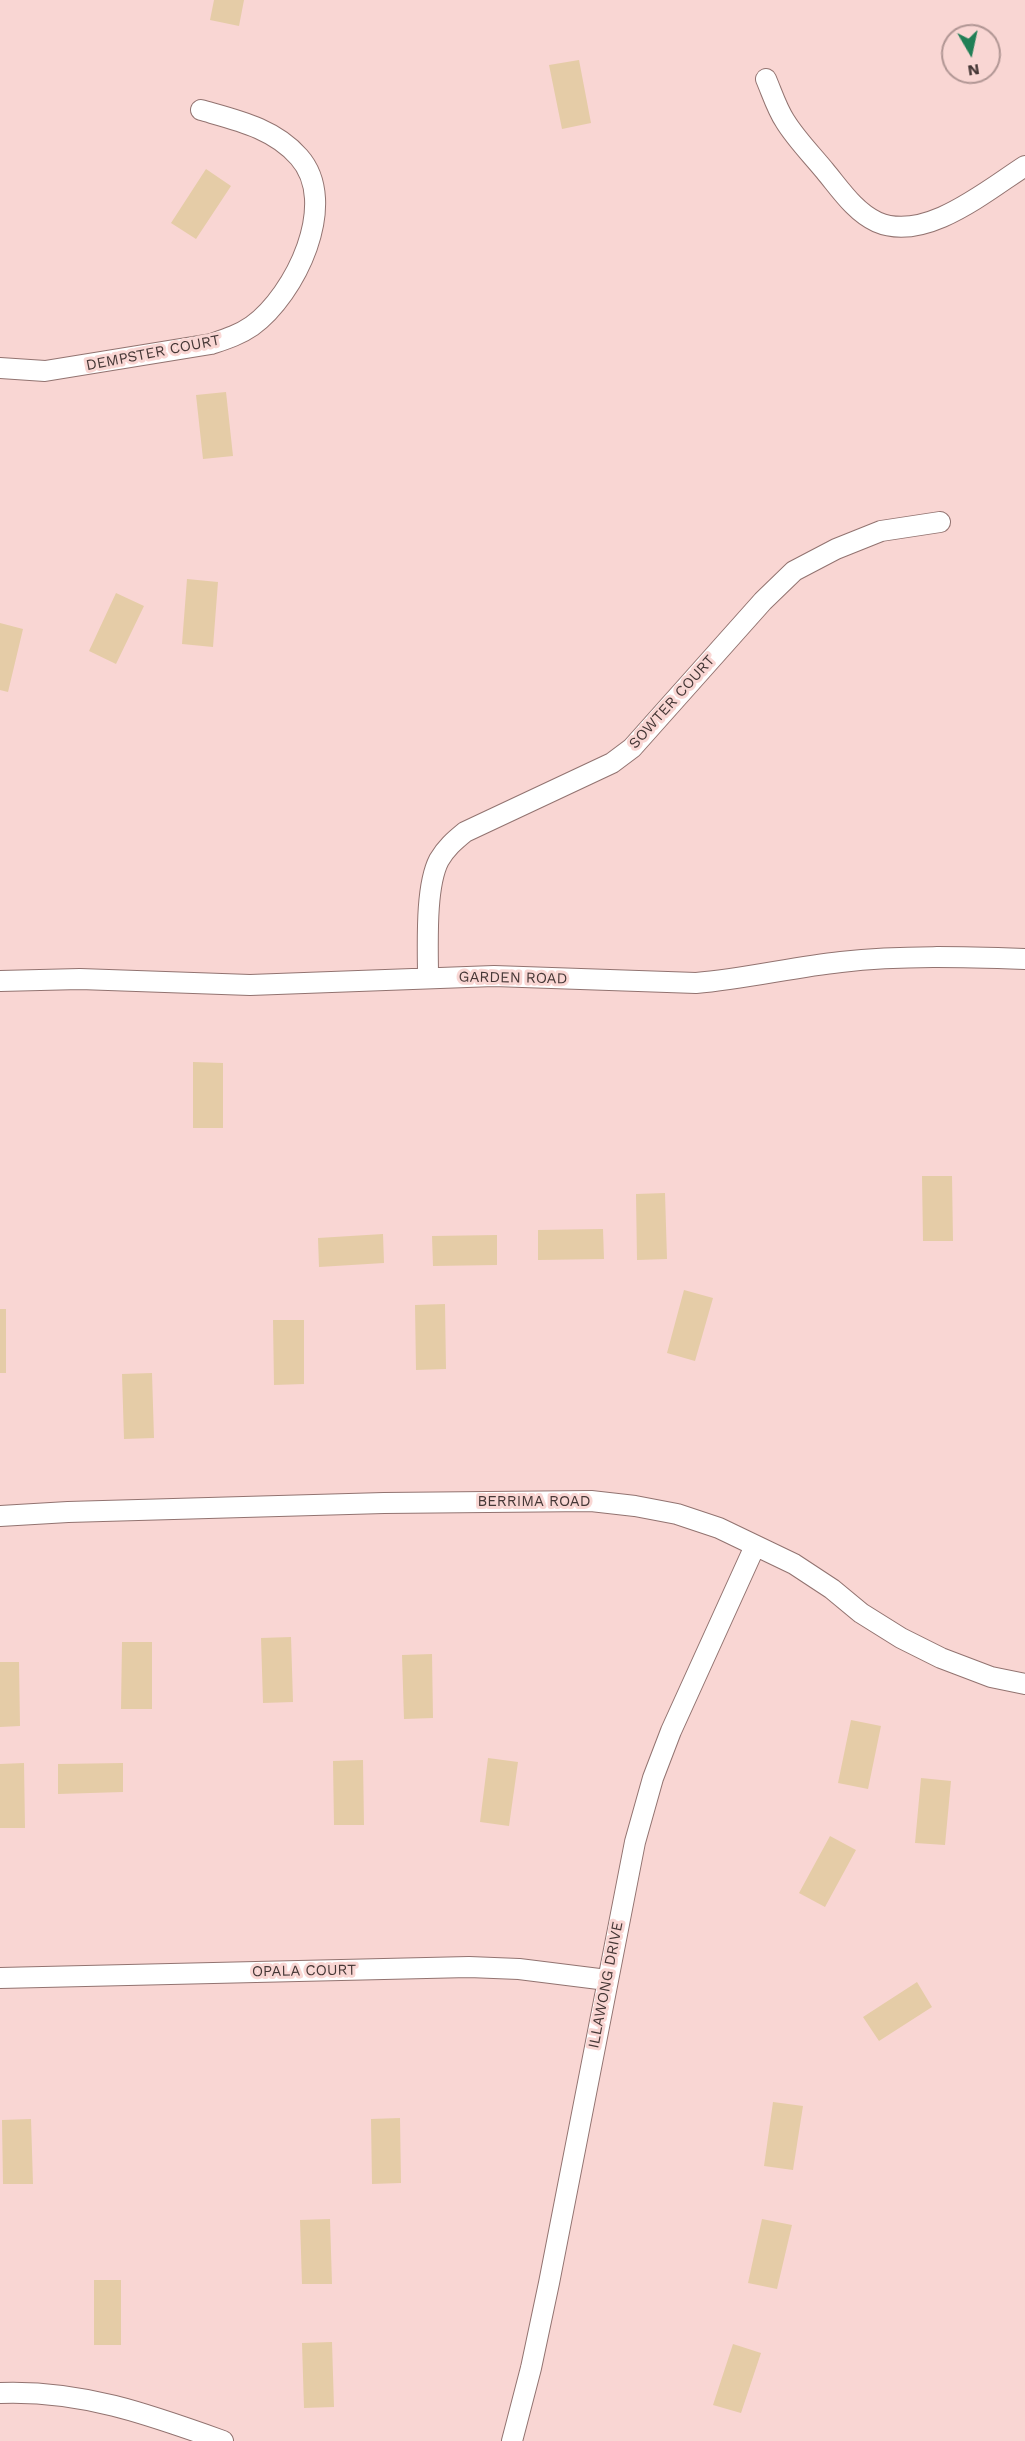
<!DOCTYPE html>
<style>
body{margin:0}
#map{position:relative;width:1025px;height:2441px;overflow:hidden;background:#f9d6d3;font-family:"Work Sans",sans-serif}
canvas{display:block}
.north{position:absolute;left:941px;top:24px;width:60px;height:60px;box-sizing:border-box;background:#f9d6d3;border:2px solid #b19694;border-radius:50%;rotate:171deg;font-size:16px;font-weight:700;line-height:24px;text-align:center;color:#453736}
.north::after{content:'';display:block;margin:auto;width:21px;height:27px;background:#217f56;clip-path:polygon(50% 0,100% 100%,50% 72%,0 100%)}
</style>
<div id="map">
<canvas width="1025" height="2441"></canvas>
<div class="north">N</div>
</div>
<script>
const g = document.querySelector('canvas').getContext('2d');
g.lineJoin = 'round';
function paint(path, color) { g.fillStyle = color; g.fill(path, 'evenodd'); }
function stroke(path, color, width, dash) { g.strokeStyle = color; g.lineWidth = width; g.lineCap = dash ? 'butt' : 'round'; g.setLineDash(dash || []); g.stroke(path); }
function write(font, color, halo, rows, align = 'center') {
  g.font = font + ' "Work Sans",sans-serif'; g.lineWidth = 6; g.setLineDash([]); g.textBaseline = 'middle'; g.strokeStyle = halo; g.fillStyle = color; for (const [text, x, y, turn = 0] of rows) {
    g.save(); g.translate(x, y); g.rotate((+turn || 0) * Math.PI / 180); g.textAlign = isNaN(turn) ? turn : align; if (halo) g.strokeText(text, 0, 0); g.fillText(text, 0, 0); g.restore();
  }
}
const green = new Path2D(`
 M214,0H244L239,26L210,20Z
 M579,60L591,123L562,129L549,65Z
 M206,169L231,186L196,239L171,223Z
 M226,392L233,456L203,459L196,395Z
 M187,579L218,582L213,647L182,644Z
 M116,593L144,606L116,664L89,651Z
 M0,623L23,629L8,692L0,690Z
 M193,1062L223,1063V1128H193Z
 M922,1176H952L953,1241H923Z
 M665,1193L667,1259L637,1260L636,1194Z
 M603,1229L604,1259L538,1260V1230Z
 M383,1234L384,1263L319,1267L318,1238Z
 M497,1235V1265L433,1266L432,1236Z
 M684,1290L713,1298L695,1361L667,1353Z
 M445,1304L446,1369L416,1370L415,1305Z
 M0,1309H6V1373H0Z
 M273,1320H304V1384L274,1385Z
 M152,1373L154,1438L124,1439L122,1374Z
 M291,1637L293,1702L263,1703L261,1638Z
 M122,1642H152V1709H121Z
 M432,1654L433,1718L404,1719L402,1655Z
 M0,1662H19L20,1726L0,1727Z
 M851,1720L881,1726L868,1789L838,1783Z
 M488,1758L518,1762L509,1826L480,1822Z
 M363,1760L364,1825H334L333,1761Z
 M24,1763L25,1828H0V1764Z
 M123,1763V1792L58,1794V1764Z
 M921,1778L951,1781L945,1845L915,1843Z
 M830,1836L856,1850L825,1907L799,1893Z
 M917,1982L932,2007L879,2041L863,2017Z
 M773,2102L803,2106L793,2170L764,2166Z
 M400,2118L401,2183L372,2184L371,2119Z
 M31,2119L33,2184H3L2,2120Z
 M330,2219L332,2284H302L300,2220Z
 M762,2219L792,2225L777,2289L748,2283Z
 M94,2280H121V2345H94Z
 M332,2342L334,2407L304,2408L302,2343Z
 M733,2344L761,2353L741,2413L713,2405Z`);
const minor = new Path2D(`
 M766,79C772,93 777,109 785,121C796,139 812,155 825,171C840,189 855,212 877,222C925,243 986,191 1025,166
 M0,368L45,371L211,344C226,339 239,335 252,326C295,295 340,203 299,157C274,128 236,120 201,110
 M428,978C428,946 425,887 439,860C446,848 454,841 465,832L612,763L632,748L763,601L794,571L836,549L881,531L940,522
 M0,981L80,979L250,985L494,976L696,983C745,979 793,967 841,962C902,955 964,957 1025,959
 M0,1516L68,1512L384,1503L591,1501L635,1506L677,1514L719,1528L794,1564L832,1589L861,1613L901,1638L941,1658L991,1677L1025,1684
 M0,1978L469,1967L519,1969L607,1980
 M0,2393C81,2390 148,2414 223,2441
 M512,2441L531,2368L549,2283L635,1842L653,1778L671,1731L755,1546`);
const streetNames = [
 ["DEMPSTER COURT",153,353,-11],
 ["SOWTER COURT",672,702,-48],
 ["GARDEN ROAD",513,978,1],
 ["BERRIMA ROAD",534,1502],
 ["OPALA COURT",304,1971,-1],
 ["ILLAWONG DRIVE",606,1985,-79]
];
paint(green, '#e5cca7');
stroke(minor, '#927370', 22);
stroke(minor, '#fff', 20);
write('15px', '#453736', '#f9d6d3', streetNames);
</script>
